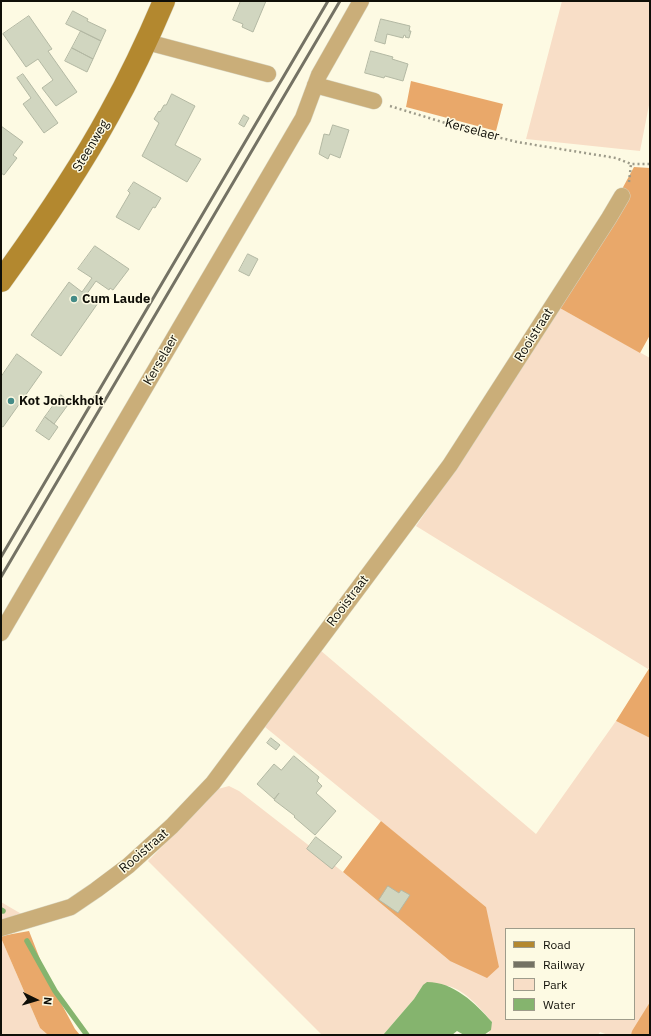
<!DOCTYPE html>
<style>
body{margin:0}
#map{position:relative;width:651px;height:1036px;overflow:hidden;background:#fdfae3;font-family:"IBM Plex Sans",sans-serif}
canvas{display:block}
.frame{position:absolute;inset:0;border:2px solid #100f08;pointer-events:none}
.legend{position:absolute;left:505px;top:928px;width:130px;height:92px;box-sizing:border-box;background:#fdfae3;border:1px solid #9e9c8b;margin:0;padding:5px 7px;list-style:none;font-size:12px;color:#100f08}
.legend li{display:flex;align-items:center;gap:8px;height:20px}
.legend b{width:20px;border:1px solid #9e9c8b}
.north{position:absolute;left:16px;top:980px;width:40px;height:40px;-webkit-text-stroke:3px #fdfae3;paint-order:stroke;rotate:95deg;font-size:11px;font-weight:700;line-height:16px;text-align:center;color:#100f08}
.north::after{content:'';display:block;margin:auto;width:14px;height:18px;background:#100f08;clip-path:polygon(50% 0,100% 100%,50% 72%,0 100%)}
</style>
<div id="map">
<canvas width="651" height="1036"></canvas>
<div class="frame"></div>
<ul class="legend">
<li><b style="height:5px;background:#b3882f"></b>Road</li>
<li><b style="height:5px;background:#747264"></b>Railway</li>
<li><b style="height:11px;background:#f8dec7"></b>Park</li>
<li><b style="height:11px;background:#85b46e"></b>Water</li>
</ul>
<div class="north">N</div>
</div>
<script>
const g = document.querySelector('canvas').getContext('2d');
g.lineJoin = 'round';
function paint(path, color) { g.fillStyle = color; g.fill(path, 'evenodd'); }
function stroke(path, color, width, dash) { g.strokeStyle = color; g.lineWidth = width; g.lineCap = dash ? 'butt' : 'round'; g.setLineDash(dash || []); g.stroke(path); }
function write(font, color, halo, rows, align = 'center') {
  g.font = font + ' "IBM Plex Sans",sans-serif'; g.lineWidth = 3; g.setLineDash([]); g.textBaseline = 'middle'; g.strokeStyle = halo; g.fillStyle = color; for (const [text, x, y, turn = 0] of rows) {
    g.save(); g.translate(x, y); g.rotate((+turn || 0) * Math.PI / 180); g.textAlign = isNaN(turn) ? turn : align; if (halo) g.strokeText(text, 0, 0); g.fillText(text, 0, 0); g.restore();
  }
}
const green = new Path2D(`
 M562,1H650V100L640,151L526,139Z
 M558,307L650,358V667L648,669L416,526L484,427Z
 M320,650L536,834L616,721L650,738V1002L631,1035H608L600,1032L598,1035H484L489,1033L492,1022C482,1010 464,989 448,986C440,985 431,985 423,985L414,999L383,1035H322L148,861L218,789L229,786L239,791L343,872L450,961L486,907L265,727ZM506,929H634V1019H506Z
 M1,902L25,916L1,923Z
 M1,938L40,1028L48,1035H1Z`);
const forest = new Path2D(`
 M411,81L503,104L496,131L406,107Z
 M634,167L650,168V335L640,353L558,307Z
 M650,667V738L616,721Z
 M381,821L486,907L499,967L487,978L450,961L343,872Z
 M29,931L47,977L75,1029L80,1035H48L40,1028L1,938V936Z
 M650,1002V1035H631L632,1031Z`);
const water = new Path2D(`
 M427,982C454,982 475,1003 492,1022L491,1030L484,1035H464L457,1031L452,1035H383L414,999L423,985Z`);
const stream = new Path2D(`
 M1,910L3,911
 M27,941L55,991L87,1035`);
const building = new Path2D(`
 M241,1H266L253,32L242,27L243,24L233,20Z
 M73,11L88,19L87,21L106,30L101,41L66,24Z
 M29,16L52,49L48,51L77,92L56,106L42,88L53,80L38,59L26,67L3,34Z
 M381,19L410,26L409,31H411L409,38L405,37L406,36L404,35L403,38L387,34L385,44L375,41Z
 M81,31L101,41L93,59L72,48Z
 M72,48L93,59L87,72L65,61Z
 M371,51L393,57L392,59L408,64L403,81L385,76L384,78L365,73Z
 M23,74L58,123L44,133L23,104L31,98L17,78Z
 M172,94L195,106L175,145L201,159L187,182L142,156L159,123L154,119L159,111L160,112L164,105H166Z
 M244,115L249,118L244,127L239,124Z
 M333,125L349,130L340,158L330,154L328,159L319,154L324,134L329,135Z
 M1,126L23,142L13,155L17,158L4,175L1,173Z
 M134,182L161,198L155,208L153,207L139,230L116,217L130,193L128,191Z
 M95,246L129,269L113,290L110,288L109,290L96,281L86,295L98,303L61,356L31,335L69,282L82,292L92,278L78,269Z
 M248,254L258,259L249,276L239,271Z
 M17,354L42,372L3,427L1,426V377Z
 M61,395L70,402L54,424L45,417Z
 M45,417L58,427L49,440L36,431Z
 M271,738L280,745L276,750L267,743Z
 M294,756L319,777L317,781L322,786L316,793L336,811L315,835L294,817L295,816L274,800L279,793L274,799L257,784L274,764L281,770Z
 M316,837L342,857L332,869L307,849Z
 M388,886L399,893L401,890L410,895L398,913L379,900Z`);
const path = new Path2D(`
 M390,106L465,129L517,142L616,158L631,164H650
 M629,182L631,164`);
const minor = new Path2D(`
 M147,42L268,74
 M315,85L374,101
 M1,633L303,118L319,75L361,1
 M1,928L71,907L96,890L128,866L172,826L213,783L450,465L609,218L622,196`);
const secondary = new Path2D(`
 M1,281C40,227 78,172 110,113C130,77 148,39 164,1`);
const rail = new Path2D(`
 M1,557L328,1
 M1,577L340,1`);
const markers = [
 [74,299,4,"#448b87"],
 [11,401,4,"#448b87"]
];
const streetNames = [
 ["Kerselaer",472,130,15],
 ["Steenweg",91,146,-59],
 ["Rooistraat",534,335,-58],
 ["Kerselaer",161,360,-60],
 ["Rooistraat",348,601,-53],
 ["Rooistraat",144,851,-41]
];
const poiNames = [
 ["Cum Laude",82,299],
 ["Kot Jonckholt",19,401]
];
paint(green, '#f8dec7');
paint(forest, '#e9a86a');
paint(water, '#85b46e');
stroke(stream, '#85b46e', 5.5);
paint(building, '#d1d6c0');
stroke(building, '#b3b8a3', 1);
stroke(minor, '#d7d4c0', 17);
stroke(secondary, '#d7d4c0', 23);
stroke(path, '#9d9b8a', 2.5, [2, 3]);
stroke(minor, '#caae79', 16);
stroke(secondary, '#b3882f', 22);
stroke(rail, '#747264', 3);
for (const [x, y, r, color] of markers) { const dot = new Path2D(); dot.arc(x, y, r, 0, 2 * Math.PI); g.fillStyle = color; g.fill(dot); stroke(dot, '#fdfae3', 1.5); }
write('13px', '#100f08', '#fdfae3', streetNames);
write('bold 13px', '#100f08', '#fdfae3', poiNames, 'left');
</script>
